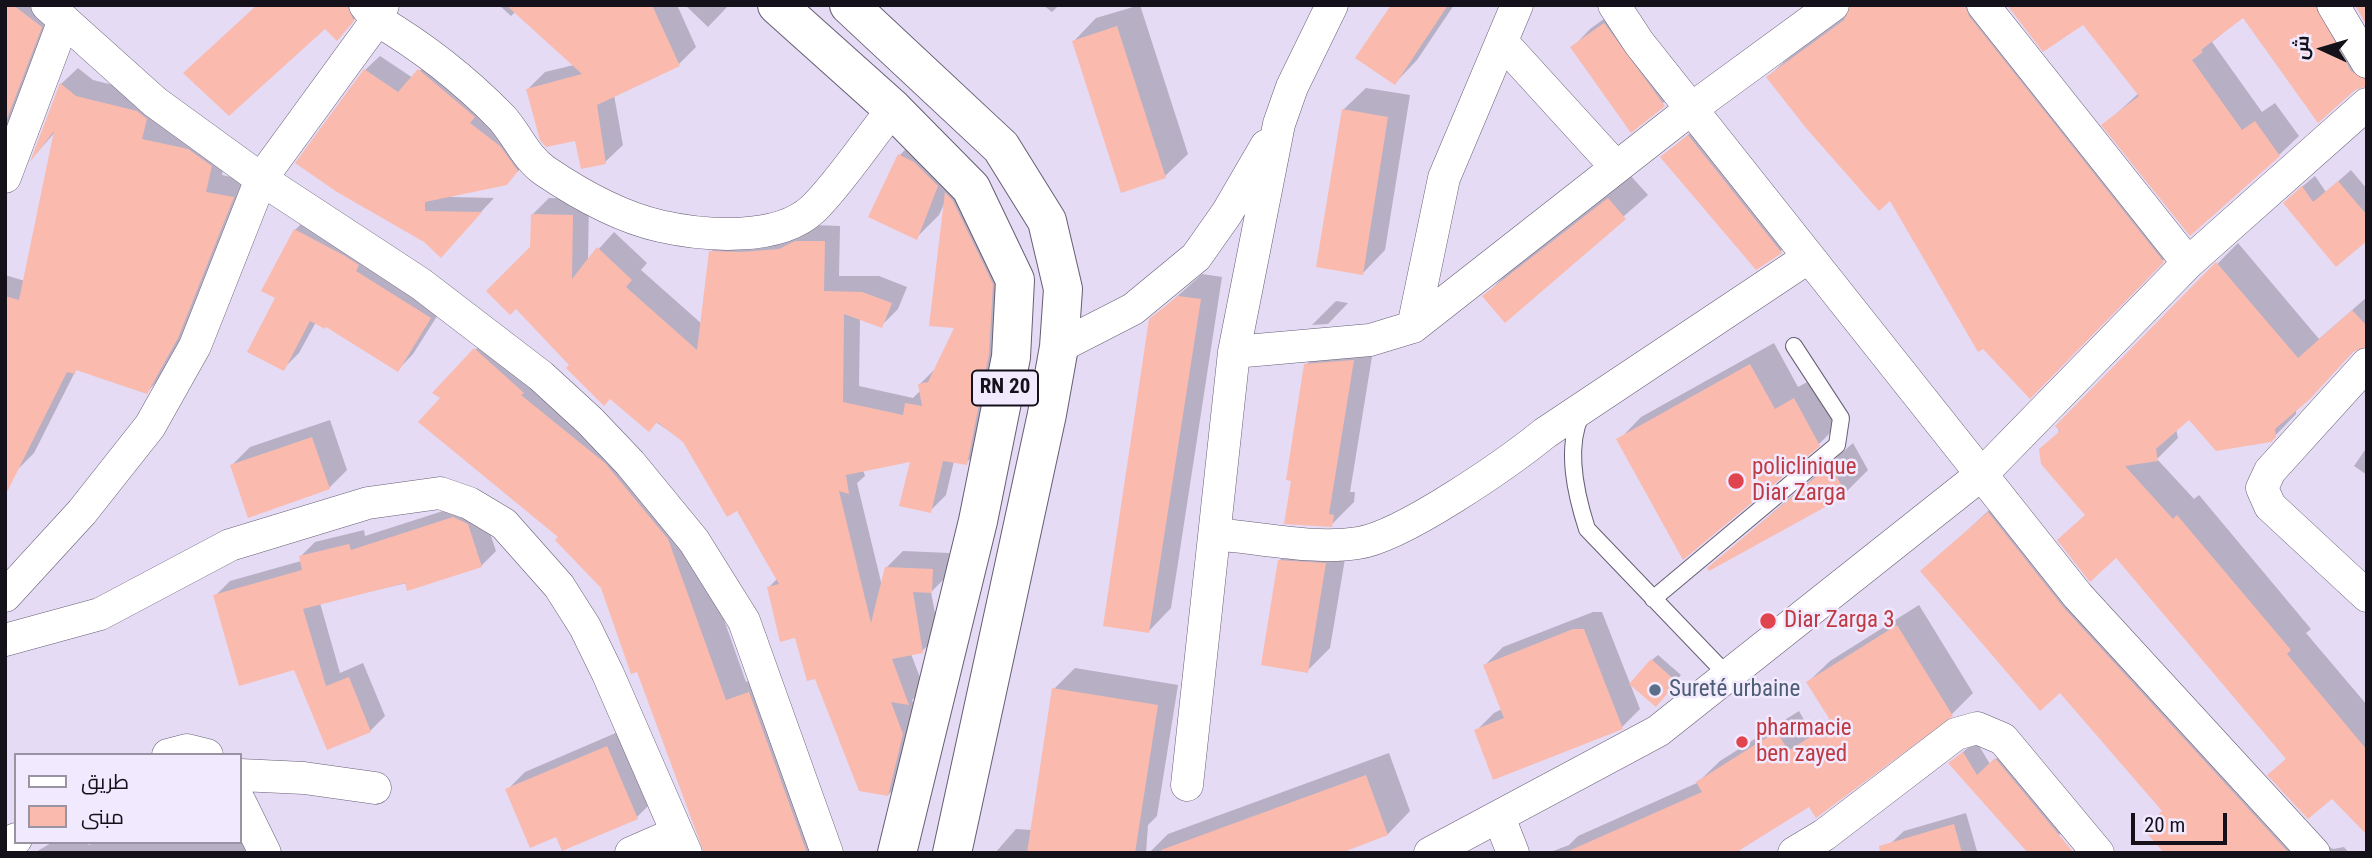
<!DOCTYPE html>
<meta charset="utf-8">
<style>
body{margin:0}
#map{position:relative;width:2372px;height:858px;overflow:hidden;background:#e5dbf5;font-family:"Roboto Condensed",Cairo,sans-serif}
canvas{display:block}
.frame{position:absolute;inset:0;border:7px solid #14111a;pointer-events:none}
.legend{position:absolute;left:14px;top:753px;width:228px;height:91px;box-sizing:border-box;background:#f1e9fe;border:2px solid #9993a3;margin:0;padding:9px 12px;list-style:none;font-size:21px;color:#14111a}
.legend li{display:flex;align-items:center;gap:14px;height:35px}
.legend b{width:35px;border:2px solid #9993a3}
.north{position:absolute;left:2288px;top:14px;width:70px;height:70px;-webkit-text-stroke:5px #f1e9fe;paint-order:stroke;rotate:274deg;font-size:19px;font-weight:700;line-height:28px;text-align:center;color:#14111a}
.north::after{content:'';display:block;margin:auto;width:24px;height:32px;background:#14111a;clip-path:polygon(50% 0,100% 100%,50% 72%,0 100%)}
.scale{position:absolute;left:2131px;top:813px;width:96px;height:32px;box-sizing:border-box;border:4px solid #14111a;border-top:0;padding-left:9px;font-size:21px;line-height:24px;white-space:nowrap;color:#14111a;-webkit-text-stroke:5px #f1e9fe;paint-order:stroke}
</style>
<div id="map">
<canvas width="2372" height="858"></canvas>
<div class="frame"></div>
<ul class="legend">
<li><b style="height:9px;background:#fff"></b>طريق</li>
<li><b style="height:19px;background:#fabaae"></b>مبنى</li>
</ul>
<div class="north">ش</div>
<div class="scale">20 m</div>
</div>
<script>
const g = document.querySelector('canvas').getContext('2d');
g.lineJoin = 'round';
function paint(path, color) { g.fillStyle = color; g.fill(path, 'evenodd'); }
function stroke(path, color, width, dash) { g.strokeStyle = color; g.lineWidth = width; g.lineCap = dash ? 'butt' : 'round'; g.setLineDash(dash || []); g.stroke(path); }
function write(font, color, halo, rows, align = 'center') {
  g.font = font + ' "Roboto Condensed",sans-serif'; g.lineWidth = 5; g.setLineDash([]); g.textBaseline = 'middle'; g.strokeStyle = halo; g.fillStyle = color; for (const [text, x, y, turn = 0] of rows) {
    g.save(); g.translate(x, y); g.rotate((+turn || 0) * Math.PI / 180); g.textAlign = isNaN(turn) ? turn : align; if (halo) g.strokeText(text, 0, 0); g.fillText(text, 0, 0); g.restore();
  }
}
const shadow = new Path2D(`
 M5,5H54L5,151Z
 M251,5H367L337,38L325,26Z
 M499,5H677L696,47L679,64L614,95L623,145L605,162L576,139L528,89L545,72L574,65L515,12L511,16Z
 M685,5H729L708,27Z
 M1043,5H1059L1052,12Z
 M1140,5L1188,154L1165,176L1074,41L1096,18Z
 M1393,5H1454L1417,60L1395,83Z
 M1852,5H1994L2182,241L2030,396L1890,198L1768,77L1788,58L1849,12Z
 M2009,5H2342L2367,46V85L2362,84L2319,120L2243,16L2212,42L2262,112L2275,103L2299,136L2279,155L2104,125L2139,93L2084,23Z
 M1622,6L1682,87L1631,130L1573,47L1590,29Z
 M380,56L413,78L434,56L521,168L506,183L449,197L494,198L441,255L365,70Z
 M78,68L93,80L154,95L227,149L222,175L249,181L195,320L163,375L147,392L77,368L34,453L17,470L5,464V275L25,281L56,131L35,155L61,84Z
 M1366,88L1410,95L1385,250L1363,273L1343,110Z
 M1707,118L1799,234L1781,251L1756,268L1663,157Z
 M922,132L1008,268L983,447L966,463L954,461L946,495L930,511L912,460L863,470L865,476L857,483L882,586L886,568L903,551L949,553L948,575L931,592L939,635L922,651L911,654L924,688L912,700L919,717L904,778L888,795L816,677L769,587L778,578L738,508L684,441L571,365L532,248L533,214L549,198L589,199L588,261L614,232L647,263L641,270L702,324L711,252L727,236L813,225L840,226L839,276H879L907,287L898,309L881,326L860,318L859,386L913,398L921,390L920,384L936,368L957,327L944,204L939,215L916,238L900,155Z
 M2351,170L2367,189V238L2297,191L2315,176L2326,192Z
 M1631,176L1648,195L1505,320L1485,296L1507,273Z
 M311,214L446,302L413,354L398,370L326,325L316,322L299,353L283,369L278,298L295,230Z
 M2238,243L2319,339L2367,297V345L2357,348L2296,410V414L2270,441L2190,418L2176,429L2178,438L2157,459L2194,499L2199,495L2311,629L2306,633L2367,705V833L2332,796L2270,775L2287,758L2086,514L2057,426Z
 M1202,274L1222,277L1171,608L1149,631L1151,320Z
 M1336,301L1348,303L1328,324L1312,325Z
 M495,329L688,518L746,682L769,673L834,853H705L638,670L602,587L442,398L435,393Z
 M1375,338L1350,492H1355L1354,502L1331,525L1286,522L1306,365L1329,342Z
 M1774,343L1798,387L1817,377L1841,422L1819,444L1619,440L1641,417Z
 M330,420L347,470L329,488L232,465L250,447Z
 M1853,443L1868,470L1845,493L1709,568Z
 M2367,447V475L2354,466Z
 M2011,490L2087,586L2323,843L2333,849L2344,847L2349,853H2167L2164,810L2060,691L1923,571Z
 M468,503L482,509L496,551L481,566L320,603L340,673L363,663L385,716L370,731L215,596L230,581L301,561L300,557L315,542L364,530L365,536Z
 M1302,538L1348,541L1330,648L1307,671L1279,561Z
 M1919,605L1973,693L1952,714L1735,853H1548L1569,845L1578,836L1697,783L1720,761L1799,711L1810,731L1831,718L1808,682L1830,661Z
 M1593,612H1602L1640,709L1622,727L1476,731L1494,713L1502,709L1485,665L1503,647Z
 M1658,655L1681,675L1661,699L1652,660Z
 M1075,668L1178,685L1157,816L1148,825L1146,853H995L1016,829L1032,830L1054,689Z
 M625,729L655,799L637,817L563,848L557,834L507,790L525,772Z
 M1976,741L1990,764L2008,748L2071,823L2059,835L1950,763Z
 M1389,753L1410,811L1388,834L1336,853H1149L1168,834Z
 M240,790L270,853H34L53,842H87L89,845L94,842H240Z
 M1966,813L1977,851L1975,853H1894L1891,843L1904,831Z`);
const building = new Path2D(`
 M5,5H13L42,27L5,124Z
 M257,5H347L354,21L337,41L325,29L229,116L183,73Z
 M506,5H652L680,66L597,105L606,164L581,169L575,141L546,147L540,140L526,89L582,74Z
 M1391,5H1448L1395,85L1355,58Z
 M1851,5H1965L1969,16L2164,262L2030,399L1983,349L1978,352L1890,201L1879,211L1806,128L1766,77L1844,20Z
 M2007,5H2315L2351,71L2367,80V86L2355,90L2318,123L2243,18L2201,50L2203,52L2192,60L2242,130L2255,121L2280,156L2190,236L2101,125L2139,96L2083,25L2043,52Z
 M2355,5H2367V26Z
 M1604,23L1665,106L1631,133L1570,47Z
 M1117,26L1166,178L1121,193L1072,41Z
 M364,69L398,92L418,69L475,117L470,123L500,146L518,171L507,185L425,202V211L482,212L441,258L424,242L337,192L295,163Z
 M60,83L76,96L137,111L147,119L142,139L188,149L212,166L206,192L234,197L178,338L147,394L76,370L75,374L67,372L5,496V296L19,300L54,131L30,162Z
 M1342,109L1388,117L1363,275L1316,267Z
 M1688,135L1782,253L1756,270L1660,157Z
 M898,154L914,162L938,186L917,240L868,217Z
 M2338,181L2367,215V241L2336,267L2283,203L2302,186L2313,202Z
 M945,192L953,201L993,284L989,354L967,465L943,461L931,513L899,506L910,462L846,475L849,494L839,491L871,623L885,567L933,569L932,593L913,592L923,653L892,659L909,705L891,702L903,734L888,796L859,791L815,679L807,681L795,638L780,642L767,587L779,584L737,511L727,517L683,442L657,422L649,432L610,399L604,406L566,368L569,365L516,309L510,315L486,291L530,247L531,214L573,215L572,279L597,247L632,280L626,287L697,350L709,251L742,252L779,249L795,241H825L824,291L862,292L892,303L882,328L844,314L843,402L903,415L905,403L922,406L918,384L928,382L954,328L929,326Z
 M1608,198L1626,219L1505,323L1482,296Z
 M294,229L345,256L359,265L356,271L431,318L398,372L326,327L325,329L310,321L284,371L247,352L275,298L261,291Z
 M2216,262L2298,358L2352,310L2367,326V346L2353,352L2310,399L2275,429L2276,437L2271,442L2216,451L2189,420L2156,449L2158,461L2125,466L2173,519L2177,515L2291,650L2287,654L2367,750V835L2332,799L2308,819L2267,775L2286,759L2116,558L2090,582L2057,540L2085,515L2041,464L2039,449L2060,431L2055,426Z
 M1178,296L1201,299L1149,633L1103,626L1149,319Z
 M474,348L524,393L521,395L605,463L668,539L726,700L749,692L807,853H704L637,672L631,674L601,588L555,540L558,537L418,422L440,398L432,393Z
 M1354,360L1329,514L1334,515L1332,527L1284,524L1291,481L1286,480L1304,364Z
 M1750,364L1775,409L1794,398L1820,446L1683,560L1616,439Z
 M312,437L330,489L248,518L230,465Z
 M1830,465L1847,495L1709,571L1707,568Z
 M1988,512L2064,608L2289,853H2164L2143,829L2162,811L2060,693L2040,711L1920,571Z
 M453,517L468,524L482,567L407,591L405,583L303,609L326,686L349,677L371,732L327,750L294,670L239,686L213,595L302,570L299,556L349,544L351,550Z
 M1278,560L1326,563L1308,673L1261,665Z
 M1897,625L1953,716L1816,818L1809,807L1735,853H1564L1702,792L1696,782L1777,731L1788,751L1832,723L1806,682Z
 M1573,629H1584L1623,729L1493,780L1474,730L1504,718L1483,665Z
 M1651,659L1677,682L1656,707L1629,684Z
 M1052,688L1158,705L1135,853H1027Z
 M607,746L638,819L562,851L556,837L530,848L505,789Z
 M1963,752L1977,775L1995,758L2074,853H2028L1948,763Z
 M1366,775L1388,835L1341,853H1162L1161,850Z
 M1954,824L1962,853H1880L1879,846Z`);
const service = new Path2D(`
 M1581,415C1565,449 1576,495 1587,529L1727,675
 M1653,599L1837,445L1841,418L1794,346`);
const minor = new Path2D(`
 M47,5L155,102L261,179L421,284L541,376L590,421L630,463L694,541L744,621L827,853
 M383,5L377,20C423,47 464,79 502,118C518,136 525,157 545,171C579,194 620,217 660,226C704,236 778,242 813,209C839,184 869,138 893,109
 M1614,5L1639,43L2078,596L2314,853
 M1983,5L2188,263
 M2333,5L2367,62
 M1503,43L1616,167
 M5,177L64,20
 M1413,327L1444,178L1517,5
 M1059,347L1133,309L1196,257L1227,213L1266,146
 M1234,352L1370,340L1413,327L1691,109L1833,5
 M2367,364L2270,471L2262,488L2270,506L2367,596
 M1215,534C1259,538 1315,550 1358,543C1402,537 1508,463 1545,433L1809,257
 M5,596L82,512L150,426L195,346L261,179L377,20L365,5
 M5,640L100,614L230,545L368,503L440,493L469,503L504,524L559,586L585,627L608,674L686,853
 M168,755L187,750L207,755
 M240,775L304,778L375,788
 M1187,785L1234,352L1279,124L1292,87L1332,5
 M240,802L265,853
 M1499,817L1513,853
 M5,845L16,839
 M631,853L677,833
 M1430,853L1658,731L1982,474L2188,263L2367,104
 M1794,853L1824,835L1956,734L1977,728L2003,739L2098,853`);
const primary = new Path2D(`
 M777,5L893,109L971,188L1015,280L1011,357L978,521L897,853
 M849,5L1001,147L1047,221L1063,289L1059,347L1047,414L952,853`);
const markers = [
 [1736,481,9,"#e0444e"],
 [1768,621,9,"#e0444e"],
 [1655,690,7,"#5c6f8a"],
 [1742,742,7,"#e0444e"]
];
const shields = [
 [1005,388,66]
];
const shieldNames = [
 ["RN 20",1005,388]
];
const healthNames = [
 ["policlinique",1752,468],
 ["Diar Zarga",1752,494],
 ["Diar Zarga 3",1784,621],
 ["pharmacie",1756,729],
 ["ben zayed",1756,755]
];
const serviceNames = [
 ["Sureté urbaine",1669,690]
];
paint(shadow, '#0003');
paint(building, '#fabaae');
stroke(service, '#675e74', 18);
stroke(minor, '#675e74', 33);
stroke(primary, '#675e74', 40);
stroke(service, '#fff', 16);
stroke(minor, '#fff', 32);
stroke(primary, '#fff', 38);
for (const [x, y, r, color] of markers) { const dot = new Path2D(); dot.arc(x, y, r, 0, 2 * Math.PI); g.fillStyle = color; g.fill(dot); stroke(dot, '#f1e9fe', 2.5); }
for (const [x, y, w] of shields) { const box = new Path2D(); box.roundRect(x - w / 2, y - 17.5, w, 35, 5); g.fillStyle = '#f1e9fe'; g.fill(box); stroke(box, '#14111a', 2); }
write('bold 21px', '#14111a', null, shieldNames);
write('23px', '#be3a42', '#f1e9fe', healthNames, 'left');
write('23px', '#4e5e75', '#f1e9fe', serviceNames, 'left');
</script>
